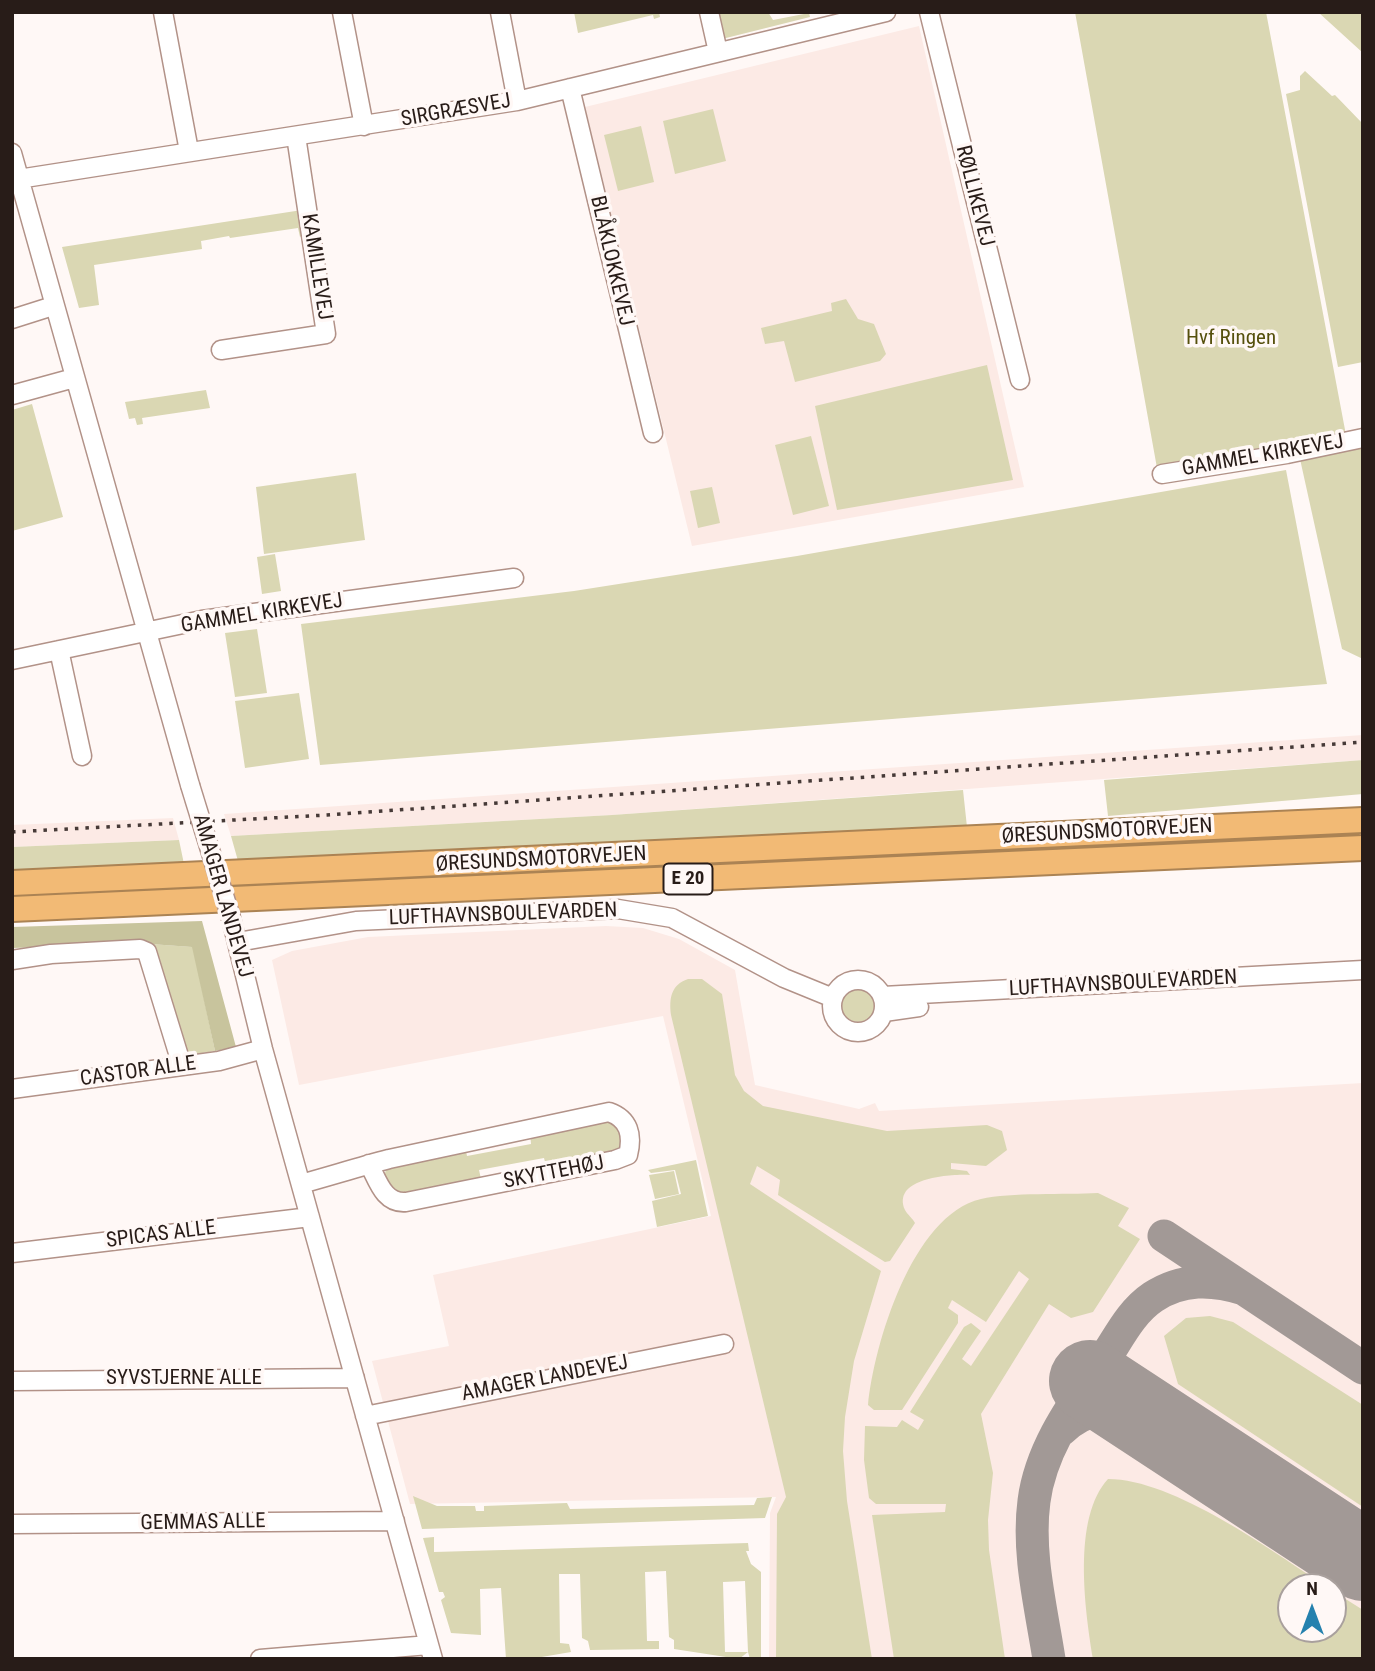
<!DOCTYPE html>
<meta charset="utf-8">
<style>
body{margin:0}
#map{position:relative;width:1375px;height:1671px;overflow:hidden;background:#fff8f6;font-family:"Roboto Condensed",sans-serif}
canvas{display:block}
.frame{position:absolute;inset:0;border:14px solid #281c18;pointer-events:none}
.north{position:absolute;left:1277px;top:1573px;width:70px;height:70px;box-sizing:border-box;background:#fff8f6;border:2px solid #a9a09d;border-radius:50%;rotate:0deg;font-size:19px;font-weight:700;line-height:28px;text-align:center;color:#281c18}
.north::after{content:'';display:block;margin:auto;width:24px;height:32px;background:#2581ae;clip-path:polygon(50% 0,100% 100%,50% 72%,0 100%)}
</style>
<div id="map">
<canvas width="1375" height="1671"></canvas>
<div class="frame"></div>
<div class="north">N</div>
</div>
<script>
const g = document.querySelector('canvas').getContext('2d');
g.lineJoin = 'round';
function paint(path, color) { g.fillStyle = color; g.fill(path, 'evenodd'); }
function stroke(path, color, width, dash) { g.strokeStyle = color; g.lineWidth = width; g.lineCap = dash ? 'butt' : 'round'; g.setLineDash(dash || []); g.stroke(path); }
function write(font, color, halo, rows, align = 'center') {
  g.font = font + ' "Roboto Condensed",sans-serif'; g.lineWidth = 7; g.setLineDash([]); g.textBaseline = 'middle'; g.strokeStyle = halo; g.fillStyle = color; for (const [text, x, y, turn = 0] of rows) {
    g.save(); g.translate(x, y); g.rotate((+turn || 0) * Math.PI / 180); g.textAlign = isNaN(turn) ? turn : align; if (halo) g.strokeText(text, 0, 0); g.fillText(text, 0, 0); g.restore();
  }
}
const built = new Path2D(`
 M919,26L1024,487L692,546L585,107Z
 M1363,735V760L612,815L231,836L224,814Z
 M173,818L179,840L12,847V825Z
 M606,926L643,928L679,939L735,970L755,1085L859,1109L875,1103L879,1111L1363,1083V1659H769L770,1513L776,1497L410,1504L372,1361L449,1346L433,1275L711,1216L663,1016L299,1085L272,960L292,951L368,937ZM1291,1587H1333V1629H1291Z`);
const green = new Path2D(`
 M574,12H659L660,17L654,19L653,15L578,33Z
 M724,12H768L773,20L809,13L810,17L722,39L717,14Z
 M1075,12H1266L1346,435L1157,468Z
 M1318,12H1363V53Z
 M1305,71L1332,96L1335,95L1363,124V362L1338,367L1286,94L1300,90V76Z
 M713,109L726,161L675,174L663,121Z
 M641,126L654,182L618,191L604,135Z
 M302,210L304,234L300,237L298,228L230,238L229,236L201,241L202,249L94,265L99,305L79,308L62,247Z
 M846,299L858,319L874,324L886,354L880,361L795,382L784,341L765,344L761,328L832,311L831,303Z
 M987,365L1013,480L837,510L815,406Z
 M206,390L210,408L142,418L143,424L137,425L135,418L129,419L125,402Z
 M32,404L63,517L12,531V410Z
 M811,436L829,506L793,515L775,445Z
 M1363,446V659L1342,649L1300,459Z
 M1286,470L1327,684L320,765L301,624L574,591L797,556Z
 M356,473L365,540L264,554L256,487Z
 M712,487L720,523L698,528L690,491Z
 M275,554L281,591L262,594L257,557Z
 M257,629L267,693L235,697L225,633Z
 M299,693L309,759L245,768L235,701Z
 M1363,760V794L1108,816L1104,780Z
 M963,790L967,827L238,861L231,836L612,815Z
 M179,840L184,864L12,871V847Z
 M150,944L193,947L215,1051L190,1055L187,1051L155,951Z
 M688,979H702L722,994L735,1075L744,1091L763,1106L887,1131L987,1125L1002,1131L1007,1150L986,1166L951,1163V1169L967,1171L970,1175C953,1174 891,1177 905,1210C907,1214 913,1219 915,1223L890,1261L885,1262L778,1195L780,1180L757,1166L750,1184L881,1271L854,1361L845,1417L843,1451L847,1501L872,1659H776L777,1514L786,1497L671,1015C669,998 671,985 688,979Z
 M841 1005a17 17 0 1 1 34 0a17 17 0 1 1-34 0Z
 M611,1118L621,1127L623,1148L614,1155L546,1166L544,1158L479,1170L481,1179L396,1196L383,1180L387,1166L465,1146L467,1156L531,1144L530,1132Z
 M696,1160L708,1216L657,1227L652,1201L681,1194L675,1170L651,1173L648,1170Z
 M674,1171L679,1194L655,1199L649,1175Z
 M1098,1193L1129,1208L1118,1226L1140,1239L1093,1312L1071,1318L1049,1304L981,1414L993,1473L988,1520L989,1550L1005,1659H894L872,1515L945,1512L946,1504H876L869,1498L864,1460L865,1426L897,1427L902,1420L918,1430L924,1420L910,1412L964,1327L971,1323L981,1331L962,1359L971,1366L1029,1279L1019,1271L986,1322L952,1300L948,1308L958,1315V1323L902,1410H874L868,1405C874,1345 912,1215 981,1199C1011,1192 1065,1195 1098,1193Z
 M1210,1316L1233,1322L1363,1405V1507L1178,1384L1164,1336L1186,1318Z
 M1108,1479C1174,1479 1272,1551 1327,1587H1291V1629H1333V1591L1363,1610V1659H1093C1085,1610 1072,1518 1108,1479Z
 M413,1496L437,1506H475L476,1511H484V1506L567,1503L570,1509L754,1505L757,1498L772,1497L765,1518L422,1529Z
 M434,1537V1552L748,1543L749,1551H746L751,1564L761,1572V1659H750L748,1652L745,1581L723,1582L725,1652H748L739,1659L674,1649V1640L669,1637L666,1571L645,1572L647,1641H659V1649L590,1650L588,1641L582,1638L580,1574H559L560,1643L569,1644L571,1652L530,1659H506L501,1588L480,1589L481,1635L451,1633L441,1600L445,1597L443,1592H439L423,1538Z`);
const forest = new Path2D(`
 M202,921L236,1047L215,1051L192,947L150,944L12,948V927Z`);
const taxiway = new Path2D(`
 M1164,1236L1363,1368
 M1061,1430C1086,1406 1112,1405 1143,1416
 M1049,1659C1041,1607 1027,1553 1034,1501C1041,1446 1077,1400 1107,1355C1120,1335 1132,1311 1153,1297C1182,1278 1212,1279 1244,1289`);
const runway = new Path2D(`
 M1090,1381L1363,1560`);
const minor = new Path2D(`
 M163,12L189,151
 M342,12L364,126
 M500,12L517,101
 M709,12L718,52
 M929,12L1020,380
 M570,88L653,433
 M12,153L190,785
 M12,180L517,101L886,12
 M12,319L53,306
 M221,350L326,334L296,136
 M12,395L74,378
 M1162,474L1287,454L1363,438
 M59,650L82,756
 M12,660L202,620L514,578
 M231,918L263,1049L433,1659
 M238,942L356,921L618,909L672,918L784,978L833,998
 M12,960L51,954L140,949L147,952L182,1066
 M832 1006a26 26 0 1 1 52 0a26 26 0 1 1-52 0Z
 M883,996L1363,970
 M884,1012L919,1007
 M12,1089L219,1061L263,1049
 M301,1184C330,1176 359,1167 389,1159L609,1112C629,1119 633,1135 628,1155L615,1160L406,1202C384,1204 378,1181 369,1164
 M12,1253L310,1217
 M12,1381L355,1378
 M365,1416L724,1344
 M12,1524L395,1521
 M260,1659L429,1645`);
const highway = new Path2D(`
 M12,883L1363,820
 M12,909L1363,848`);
const rail = new Path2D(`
 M12,832L327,815L1363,742`);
const minorBridge = new Path2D(`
 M190,785L231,918`);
const shields = [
 [688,879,49]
];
const shieldNames = [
 ["E 20",688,879]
];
const streetNames = [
 ["SIRGRÆSVEJ",456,111,-10],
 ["RØLLIKEVEJ",974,196,76],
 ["BLÅKLOKKEVEJ",611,261,77],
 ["KAMILLEVEJ",316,267,81],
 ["GAMMEL KIRKEVEJ",1263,456,-10],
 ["GAMMEL KIRKEVEJ",262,614,-9],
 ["ØRESUNDSMOTORVEJEN",1107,832,-3],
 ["ØRESUNDSMOTORVEJEN",541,860,-3],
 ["AMAGER LANDEVEJ",222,896,74],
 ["LUFTHAVNSBOULEVARDEN",503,915,-2],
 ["LUFTHAVNSBOULEVARDEN",1123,984,-3],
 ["CASTOR ALLE",138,1072,-8],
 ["SKYTTEHØJ",554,1173,-11],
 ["SPICAS ALLE",161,1235,-7],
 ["SYVSTJERNE ALLE",184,1379],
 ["AMAGER LANDEVEJ",545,1379,-11],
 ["GEMMAS ALLE",203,1523,-1]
];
const parkNames = [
 ["Hvf Ringen",1231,339]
];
paint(built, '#fceae5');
paint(green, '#dad7b3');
paint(forest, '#c8c49d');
stroke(taxiway, '#a29996', 33);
stroke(runway, '#a29996', 82);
stroke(minor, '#b29288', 21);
stroke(highway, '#ab8354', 28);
stroke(minor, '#fff', 18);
stroke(highway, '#f2ba75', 24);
stroke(rail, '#463a37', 3.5, [3.5, 7]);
stroke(minorBridge, '#b29288', 21, []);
stroke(minorBridge, '#fff', 18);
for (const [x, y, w] of shields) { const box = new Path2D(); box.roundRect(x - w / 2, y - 15.5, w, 31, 5); g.fillStyle = '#fff8f6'; g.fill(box); stroke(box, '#281c18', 2); }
write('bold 19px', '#281c18', null, shieldNames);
write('21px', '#281c18', '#fff8f6', streetNames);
write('21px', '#56500d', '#fff8f6', parkNames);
</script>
